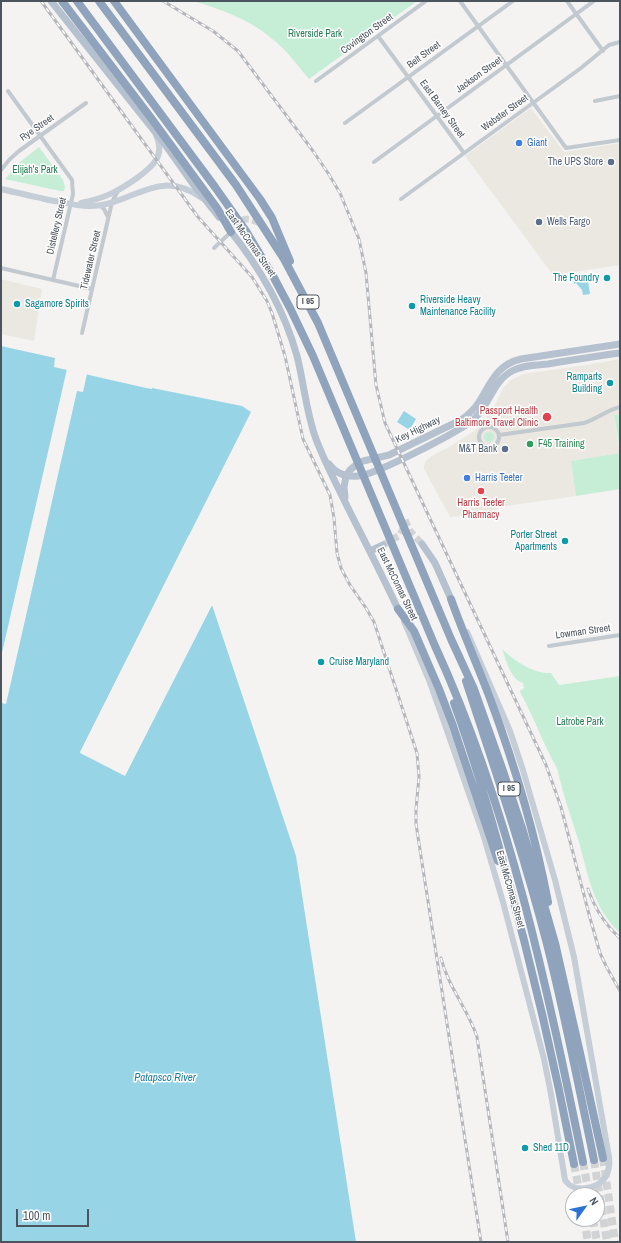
<!DOCTYPE html>
<style>
body{margin:0}
#map{position:relative;width:621px;height:1243px;overflow:hidden;background:#f4f3f2;font-family:"Archivo Narrow",sans-serif}
canvas{display:block}
.frame{position:absolute;inset:0;border:2px solid #4c555e;pointer-events:none}
.north{position:absolute;left:565px;top:1187px;width:40px;height:40px;box-sizing:border-box;background:#fff;border:1px solid #b7bbbf;border-radius:50%;rotate:57deg;font-size:11px;font-weight:700;line-height:16px;text-align:center;color:#4c555e}
.north::after{content:'';display:block;margin:auto;width:14px;height:18px;background:#2c73d5;clip-path:polygon(50% 0,100% 100%,50% 72%,0 100%)}
.scale{position:absolute;left:16px;top:1209px;width:73px;height:18px;box-sizing:border-box;border:2px solid #4c555e;border-top:0;padding-left:5px;font-size:12px;line-height:14px;white-space:nowrap;color:#4c555e;-webkit-text-stroke:3px #fff;paint-order:stroke}
</style>
<div id="map">
<canvas width="621" height="1243"></canvas>
<div class="frame"></div>
<div class="north">N</div>
<div class="scale">100 m</div>
</div>
<script>
const g = document.querySelector('canvas').getContext('2d');
g.lineJoin = 'round';
function paint(path, color) { g.fillStyle = color; g.fill(path, 'evenodd'); }
function stroke(path, color, width, dash) { g.strokeStyle = color; g.lineWidth = width; g.lineCap = dash ? 'butt' : 'round'; g.setLineDash(dash || []); g.stroke(path); }
function write(font, color, halo, rows, align = 'center') {
  g.font = font + ' "Archivo Narrow",sans-serif'; g.lineWidth = 3; g.setLineDash([]); g.textBaseline = 'middle'; g.strokeStyle = halo; g.fillStyle = color; for (const [text, x, y, turn = 0] of rows) {
    g.save(); g.translate(x, y); g.rotate((+turn || 0) * Math.PI / 180); g.textAlign = isNaN(turn) ? turn : align; if (halo) g.strokeText(text, 0, 0); g.fillText(text, 0, 0); g.restore();
  }
}
const commercial = new Path2D(`
 M531,108L564,152L620,143V265L553,275L465,156Z
 M1,279L42,289L34,341L1,334Z
 M620,359V415L614,416L620,453L571,461L576,496L499,507L496,510L490,512L450,517L424,469V466L426,461L433,455L451,446L477,429L485,420L496,403L503,388L511,380L523,374L586,365Z`);
const green = new Path2D(`
 M193,1H417L309,79C297,65 286,49 271,38C249,19 220,9 193,1Z
 M39,147L63,180L65,187L64,191H60L5,179L20,162Z
 M614,415H620V449Z
 M484 437a5 5 0 1 1 10 0a5 5 0 1 1-10 0Z
 M620,453V489L576,496L571,461Z
 M502,649C515,661 533,674 551,673L559,685L620,676V933C592,907 588,873 578,839C571,817 563,794 558,772C557,766 552,761 550,755C540,735 532,714 521,694L520,691L524,688L523,683C511,680 506,660 502,649Z`);
const water = new Path2D(`
 M587,274L590,294L583,295L582,290L576,283L574,284L573,277Z
 M1,346L55,358L54,367L146,388L152,389V388L242,406L251,412L80,752L125,775L212,605L296,856L356,1242H1Z
 M404,411L416,419L410,429H408L397,422Z`);
const pier = new Path2D(`
 M67,369L87,374L83,392L77,391L6,704L1,703V657Z
 M189,535L190,538L82,752L124,773L211,603L212,605L125,776L80,753Z`);
const primaryTunnel = new Path2D(`
 M234,227C245,216 249,218 262,224
 M405,520L410,531L422,544
 M383,545L400,535L405,524`);
const highwayTunnel = new Path2D(`
 M603,1158L615,1242
 M594,1160L607,1242
 M583,1162L589,1195
 M574,1164L580,1195
 M584,1219L588,1242
 M593,1219L597,1242`);
const street = new Path2D(`
 M460,1L566,148L620,140
 M567,1L603,51
 M378,36L464,153
 M316,81L426,1
 M8,91L72,180L73,194L53,280
 M595,101L620,96
 M345,123L513,1
 M374,162L594,1
 M1,170L10,159L19,151L86,103
 M401,199L581,68L609,45L620,42
 M100,205L104,209L108,217
 M214,248L231,232
 M1,268L92,289
 M82,333L112,202L118,191
 M479 437a10 10 0 1 1 20 0a10 10 0 1 1-20 0Z
 M499,435L584,423C597,419 607,410 620,407
 M549,646L620,635`);
const secondary = new Path2D(`
 M1,189C17,193 33,196 49,200C62,202 75,206 89,206C133,206 157,166 202,198
 M81,203C105,198 117,192 137,178C152,167 166,156 156,135
 M404,621L429,680L444,722L483,834L503,902L544,1059L551,1094L565,1180C574,1194 599,1189 606,1176C609,1170 610,1164 609,1157L574,957L555,880L522,767L510,731L467,632`);
const primary = new Path2D(`
 M51,1L164,143L193,184L219,217
 M228,228C259,266 284,309 297,356C304,383 306,412 316,439C325,463 337,485 348,508C365,542 382,575 398,609
 M329,464C336,474 346,477 358,476C375,475 463,430 475,418C490,404 493,381 512,371C522,365 536,365 548,364C572,360 596,356 620,353
 M345,497L344,487L346,476L350,470L356,465L363,461L389,455L461,420C468,415 474,410 479,402C491,383 496,365 521,359L620,344
 M422,544L435,563L451,599
 M370,551L383,545`);
const highway = new Path2D(`
 M62,1L151,118L217,208L231,232
 M77,1L215,187L246,231L273,276L290,308L313,356L435,646C510,809 547,987 583,1162
 M99,1L236,185L284,259L318,323L451,639L474,689L502,768L523,831L555,943L580,1053L603,1158
 M114,1L260,199L272,218L290,261
 M451,599C463,633 478,666 491,701C515,766 535,834 548,902
 M398,609L414,631L439,689L453,726L498,861
 M466,681C495,769 524,855 547,944C565,1015 579,1088 594,1160
 M454,703C474,758 490,813 505,869C532,966 555,1065 574,1164`);
const rail = new Path2D(`
 M41,1L198,217L252,277L267,301L272,313L285,356L303,439L330,495L334,518L337,553L341,568L350,585L366,608L374,622L417,753L419,777L416,809V824L481,1242
 M163,1L213,31L238,51L313,151L328,173L340,193L359,239L366,273L376,385L385,423L546,765L561,807L590,918L600,953L606,966L620,991
 M588,889C595,909 604,924 620,938
 M441,958C448,987 468,1009 477,1037L508,1242`);
const markers = [
 [519,143,4,"#3f7fe0"],
 [611,162,4,"#5c6f8a"],
 [539,222,4,"#5c6f8a"],
 [607,278,4,"#0f9aa8"],
 [17,304,4,"#0f9aa8"],
 [412,306,4,"#0f9aa8"],
 [610,383,4,"#0f9aa8"],
 [547,417,5,"#e0444e"],
 [530,444,4,"#2e9e5b"],
 [505,449,4,"#5c6f8a"],
 [467,478,4,"#3f7fe0"],
 [481,491,4,"#e0444e"],
 [565,541,4,"#0f9aa8"],
 [321,662,4,"#0f9aa8"],
 [525,1148,4,"#0f9aa8"]
];
const shields = [
 [308,302,22],
 [509,789,22]
];
const shieldNames = [
 ["I 95",308,302],
 ["I 95",509,789]
];
const parkNames = [
 ["Riverside Park",315,34],
 ["Elijah's Park",35,170],
 ["Latrobe Park",580,722]
];
const streetNames = [
 ["Covington Street",367,34,-36],
 ["Belt Street",424,55,-36],
 ["Jackson Street",479,75,-36],
 ["East Barney Street",442,109,54],
 ["Webster Street",505,113,-36],
 ["Rye Street",37,128,-35],
 ["Distellery Street",57,226,-77],
 ["East McComas Street",250,243,55],
 ["Tidewater Street",91,260,-77],
 ["Key Highway",418,430,-26],
 ["East McComas Street",397,584,64],
 ["Lowman Street",583,632,-8],
 ["East McComas Street",510,889,74]
];
const shopNames = [
 ["Giant",527,143],
 ["Harris Teeter",475,478]
];
const serviceNames = [
 ["The UPS Store",603,162],
 ["Wells Fargo",547,222,"left"],
 ["M&T Bank",497,449]
];
const cultureNames = [
 ["The Foundry",599,278,"right"],
 ["Riverside Heavy",420,300],
 ["Maintenance Facility",420,312],
 ["Sagamore Spirits",25,304],
 ["Ramparts",602,377,"right"],
 ["Building",602,389,"right"],
 ["Porter Street",557,535,"right"],
 ["Apartments",557,547,"right"],
 ["Cruise Maryland",329,662],
 ["Shed 11D",533,1148]
];
const healthNames = [
 ["Passport Health",538,411],
 ["Baltimore Travel Clinic",538,423],
 ["Harris Teeter",481,503,"center"],
 ["Pharmacy",481,515,"center"]
];
const leisureNames = [
 ["F45 Training",538,444]
];
const waterNames = [
 ["Patapsco River",165,1078]
];
paint(commercial, '#eae8e0');
paint(green, '#c6edd6');
paint(water, '#97d4e5');
paint(pier, '#f4f3f2');
stroke(primaryTunnel, '#d2d3d4', 7, [7, 3.5]);
stroke(highwayTunnel, '#d2d3d4', 8, [8, 4]);
stroke(street, '#c2c9cf', 4);
stroke(secondary, '#c5cdd7', 6);
stroke(primary, '#b5c1ce', 7);
stroke(highway, '#8fa4bc', 8);
stroke(rail, '#b5b7bc', 3);
stroke(rail, '#fff', 1.5, [4.5]);
for (const [x, y, r, color] of markers) { const dot = new Path2D(); dot.arc(x, y, r, 0, 2 * Math.PI); g.fillStyle = color; g.fill(dot); stroke(dot, '#fff', 1.5); }
for (const [x, y, w] of shields) { const box = new Path2D(); box.roundRect(x - w / 2, y - 7, w, 14, 3); g.fillStyle = '#fff'; g.fill(box); stroke(box, '#4c555e', 1); }
write('bold 9px', '#4c555e', null, shieldNames);
write('10px', '#217b4f', '#fff', parkNames);
write('10px', '#4c555e', '#fff', streetNames);
write('10px', '#366cbe', '#fff', shopNames, 'left');
write('10px', '#4e5e75', '#fff', serviceNames, 'right');
write('10px', '#0d838f', '#fff', cultureNames, 'left');
write('10px', '#be3a42', '#fff', healthNames, 'right');
write('10px', '#27864d', '#fff', leisureNames, 'left');
write('italic 11px', '#1a7e9c', '#fff', waterNames);
</script>
